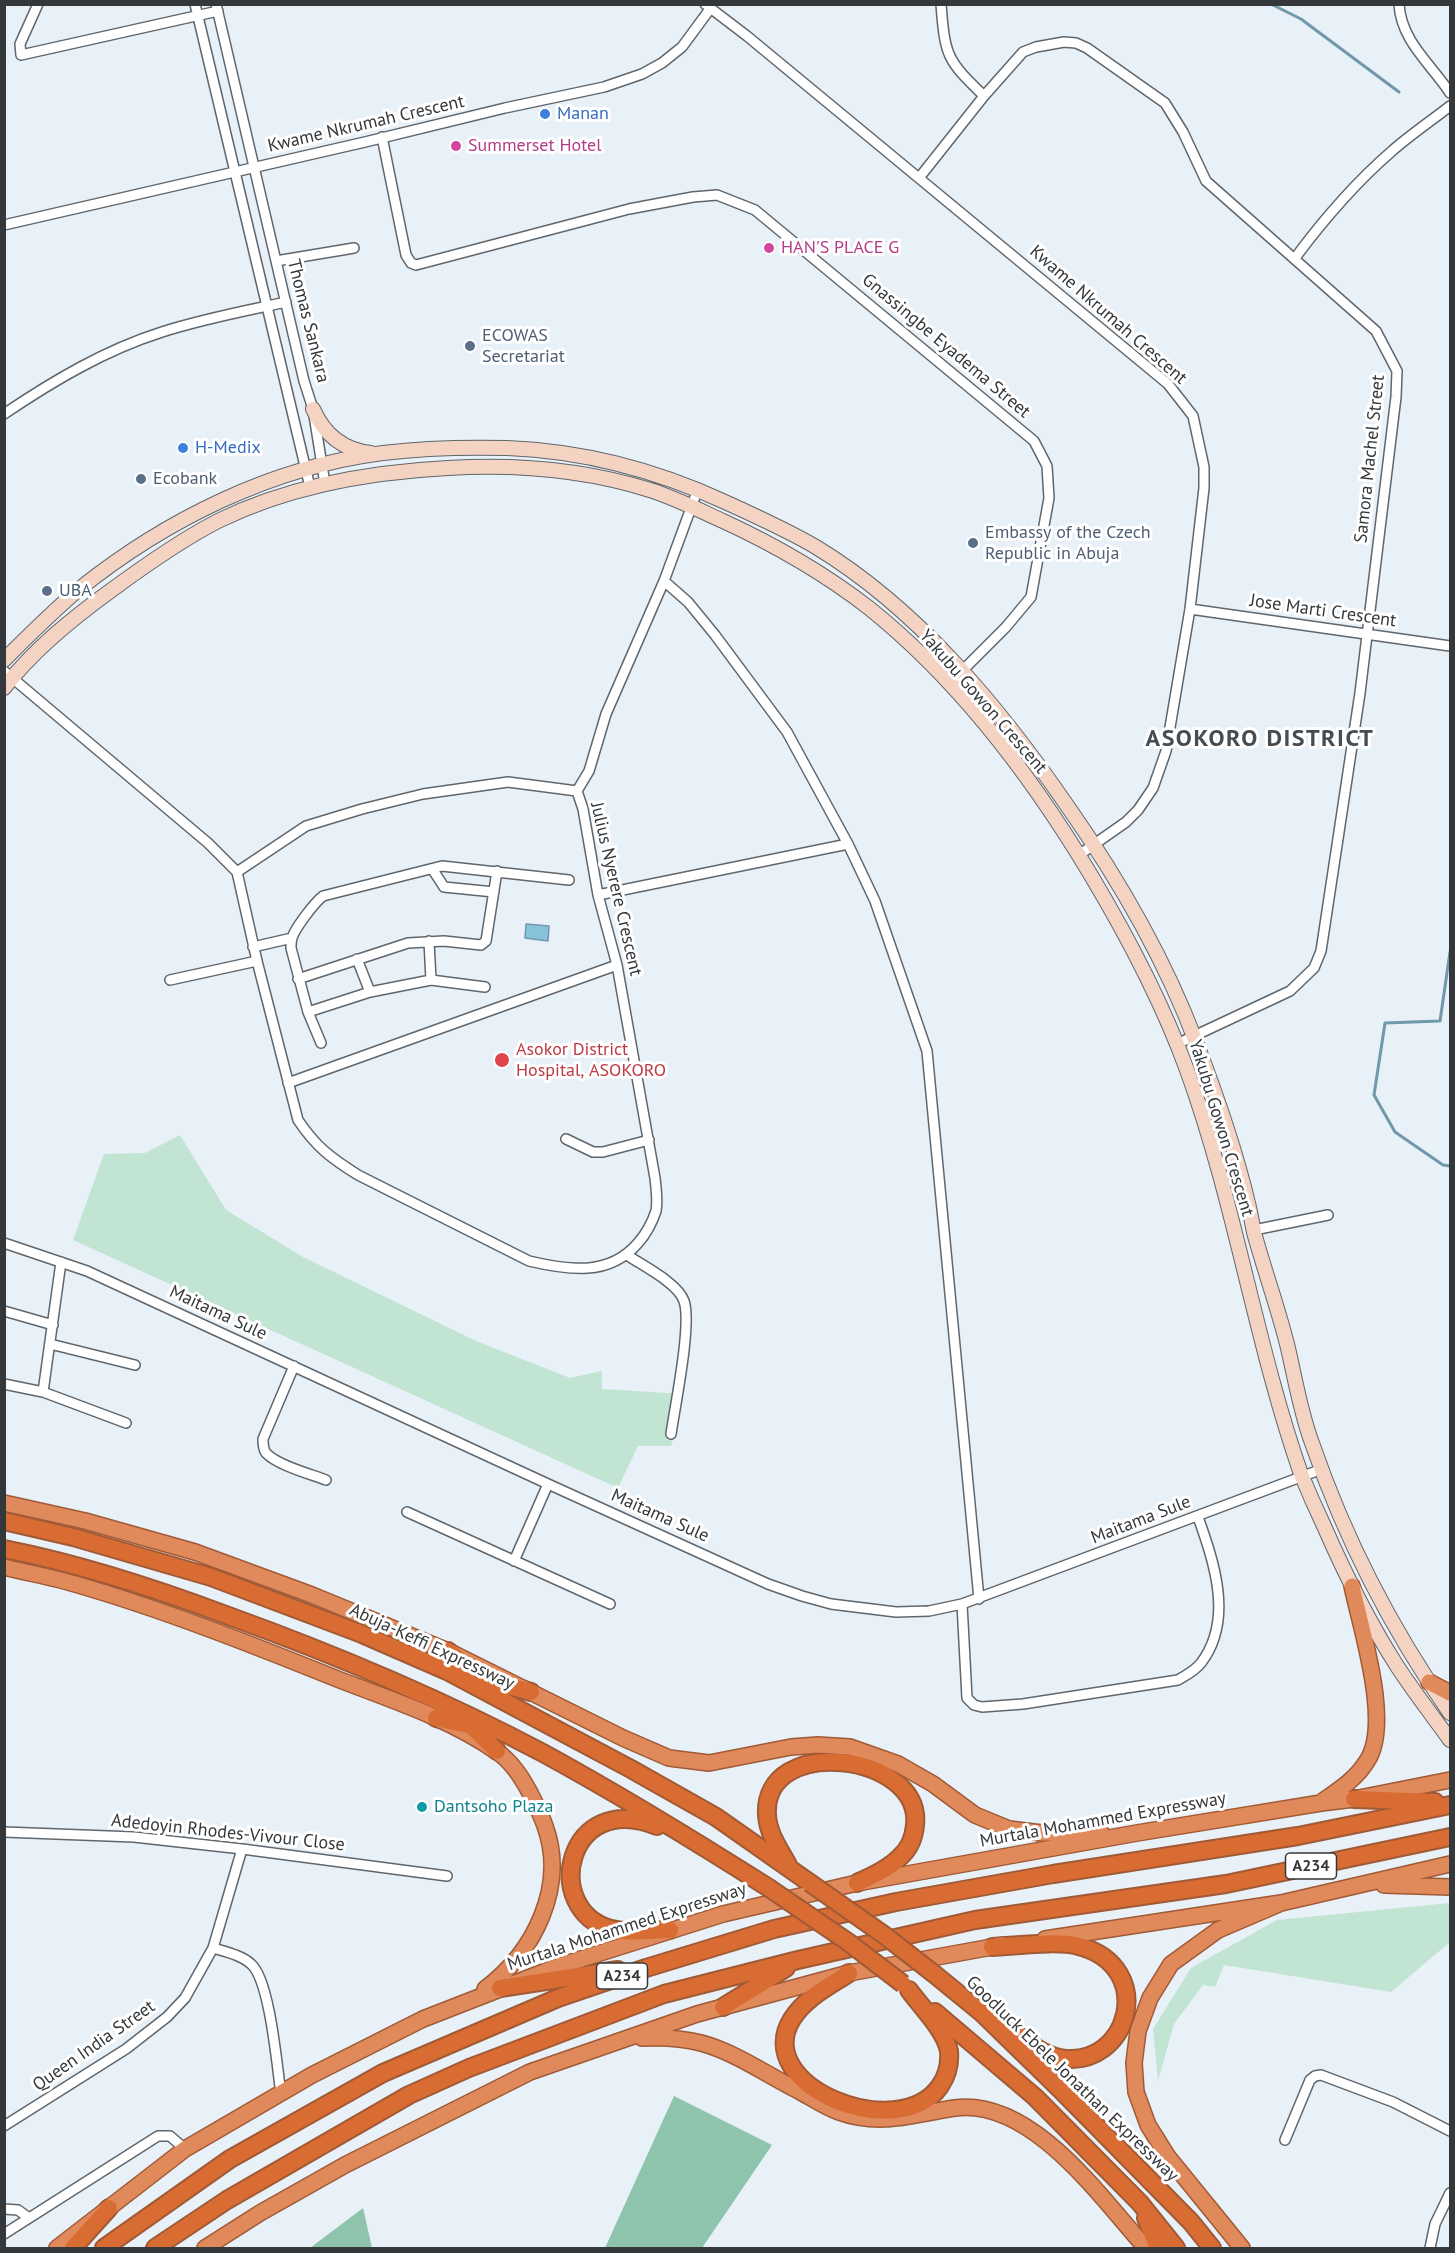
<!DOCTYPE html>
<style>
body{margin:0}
#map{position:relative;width:1455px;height:2253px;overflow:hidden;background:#e8f0f8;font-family:"PT Sans",sans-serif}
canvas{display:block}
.frame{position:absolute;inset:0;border:6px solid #35383b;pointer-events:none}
</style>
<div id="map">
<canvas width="1455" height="2253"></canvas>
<div class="frame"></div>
</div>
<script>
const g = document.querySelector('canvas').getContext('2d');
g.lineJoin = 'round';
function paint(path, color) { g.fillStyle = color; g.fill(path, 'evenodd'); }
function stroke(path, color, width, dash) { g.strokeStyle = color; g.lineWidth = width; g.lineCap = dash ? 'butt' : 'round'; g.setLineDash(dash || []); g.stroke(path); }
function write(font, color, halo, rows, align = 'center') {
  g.font = font + ' "PT Sans",sans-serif'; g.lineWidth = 6; g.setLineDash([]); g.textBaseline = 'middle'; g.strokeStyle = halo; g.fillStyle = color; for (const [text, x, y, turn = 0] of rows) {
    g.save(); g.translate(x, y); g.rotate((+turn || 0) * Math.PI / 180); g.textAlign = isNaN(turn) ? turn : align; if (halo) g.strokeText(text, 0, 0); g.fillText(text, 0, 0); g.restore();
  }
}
const green = new Path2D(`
 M180,1135L226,1210L303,1257L476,1341L570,1378L602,1371V1389L683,1394L681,1409L675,1422L678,1423L671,1446H638L618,1488L73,1240L104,1154L145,1153Z
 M1450,1903V1942L1391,1992L1224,1965L1215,1987L1203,1985L1174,2024L1158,2081L1153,2029L1191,1968L1277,1920Z`);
const forest = new Path2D(`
 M674,2096L772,2145L702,2248H605Z
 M363,2208L372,2248H310Z`);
const water = new Path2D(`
 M526,924L549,926L548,941L525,938Z`);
const stream = new Path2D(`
 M1271,4L1301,19L1399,92
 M1450,952L1440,1021L1385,1023L1374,1095L1395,1132L1443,1165L1450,1166`);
const minor = new Path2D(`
 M38,4L20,44L21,55L218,11
 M195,4L310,487
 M216,4L304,381L313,409L325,484
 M705,4L747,36L1168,384L1193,416L1204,467V488L1190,609L1166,751L1153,788L1138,810L1126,822L1079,855
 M941,4C945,57 947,60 984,96
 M1399,4C1401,41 1431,64 1450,93
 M382,137L406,255L411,263L416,265L629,209L693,197L717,195L755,210L1034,441L1047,466L1049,498L1031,597L1006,627L949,684
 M919,178L984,96L1023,52L1036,47L1064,42L1076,43L1087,48L1165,103L1183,132L1206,181L1376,331L1397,371L1396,397L1360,693L1321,951L1314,968L1290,991L1177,1044
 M4,225L365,142L505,108L604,87L642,74L662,63L682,47L710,9
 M1295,258C1324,219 1355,183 1392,151C1410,135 1431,121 1450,106
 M276,261L354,248
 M4,414C53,381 105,350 162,332C202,319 245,311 286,302
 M664,581L688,602L715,635L787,732L848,844L875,901L927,1051L979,1599
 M1190,609L1450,646
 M4,671L208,843L237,872L257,961L298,1120C316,1147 331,1158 358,1175L529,1261C568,1270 609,1277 638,1243C646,1234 652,1223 656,1211C658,1201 656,1188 655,1178L617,965L598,895L583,809L577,791L589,771L606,714L664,581L698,489
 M433,870L444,887L494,892
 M237,872L306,826L362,809L423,794L508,782L577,791
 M598,895L848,844
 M429,941L431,980
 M253,947L292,938
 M357,959L370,992
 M298,979L408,943L444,941L481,945L486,941L497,871
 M170,980L257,961
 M308,1012L370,992L431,980L485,987
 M321,1043L308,1012L291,948C291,945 291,941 292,938C295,928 315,902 323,896L442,866L569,880
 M288,1083L617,965
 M566,1139L593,1152H603L649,1140
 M1254,1230L1328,1215
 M4,1243L87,1271L548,1484L768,1584L802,1596L831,1604L896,1612L929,1611L962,1604L1322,1469
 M627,1255C643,1266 678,1283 684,1301C692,1324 675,1406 671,1434
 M4,1311L53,1325
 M50,1344L135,1365
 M294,1366L263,1439C263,1444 263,1449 266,1453C277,1465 310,1474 326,1480
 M4,1384L43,1392L126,1423
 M43,1392L61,1262
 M407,1512L610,1604
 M514,1561L548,1484
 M962,1604L967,1698L974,1705L982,1707L1023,1704L1178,1680C1186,1675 1195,1671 1201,1663C1234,1620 1214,1562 1198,1517
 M4,1832L134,1837L242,1849L447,1876
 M213,1948C226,1952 241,1955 251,1964C270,1980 277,2067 281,2094
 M4,2126L126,2049L167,2017L185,1998L213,1948L242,1849
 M1285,2140L1310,2080L1315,2076L1321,2075L1393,2102L1450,2131
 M4,2209L18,2210L29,2218
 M4,2234L158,2136H170L185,2149
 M1430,2248L1435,2224L1450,2193`);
const secondary = new Path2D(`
 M313,409C324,434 342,450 371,453
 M4,660C28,636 52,612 78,590C165,520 272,467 383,453C424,448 466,447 507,448C584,451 656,470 725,502C756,516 787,530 816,547C918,609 999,707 1066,804C1118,878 1164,957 1196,1042C1216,1094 1235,1148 1248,1203C1251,1214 1252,1225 1255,1236C1265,1272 1278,1308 1287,1344C1295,1377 1300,1411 1312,1443C1345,1539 1392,1630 1450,1713
 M4,688C34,649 74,617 113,589C147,564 181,540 218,521C289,486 369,472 448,468C515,464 586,470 650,490C675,498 699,510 723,521C775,545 824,573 869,608C960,681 1033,778 1092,877C1129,939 1162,1002 1187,1070C1235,1202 1255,1342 1301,1474C1308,1491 1316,1509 1324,1526C1345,1574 1369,1622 1397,1666C1414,1692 1432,1715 1450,1740`);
const trunk = new Path2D(`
 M4,1503L85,1521L195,1552L312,1595L448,1651L623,1738L669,1758L709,1763L791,1747L818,1745L850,1747L898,1764L933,1784L975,1815L1009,1829L1042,1833L1101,1832
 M4,1567C28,1573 52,1577 75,1584C165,1610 253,1645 340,1680C392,1700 450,1719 496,1751C513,1762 525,1782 534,1801C538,1809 542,1817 545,1826C567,1887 534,1952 485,1989
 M1429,1682L1450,1693
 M1323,1801C1340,1789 1356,1779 1367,1761C1392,1724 1361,1629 1352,1586
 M1384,1885L1450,1887
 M1045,1939L1281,1903
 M642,2038C662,2037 682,2038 701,2043C735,2052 767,2075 799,2091C812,2098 825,2107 839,2112C881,2127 913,2114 955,2108C1032,2098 1101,2198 1146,2248
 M57,2248L185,2149L312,2075L423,2019L559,1966L723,1914L857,1883L1137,1833L1321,1803L1354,1799L1450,1780
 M205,2248L260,2213L345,2165L530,2072L697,2014L849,1973L1003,1945
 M1242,2248L1168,2157L1148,2125L1136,2092L1134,2063L1138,2031L1150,1998L1171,1964L1218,1930L1281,1903L1450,1864`);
const motorway = new Path2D(`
 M4,1521L73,1537L211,1577L362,1634L447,1671L631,1769L716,1817L810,1883
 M4,1549C80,1564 154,1588 226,1615C334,1654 441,1699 543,1753C620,1795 695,1841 769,1888
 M448,1651L482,1679
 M471,1676L531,1692
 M436,1718L476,1727
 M466,1721L497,1751
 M1354,1799L1435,1802
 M657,1826C566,1789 541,1910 611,1929C629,1934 651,1930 670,1930
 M788,1865C780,1850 768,1834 767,1815C762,1733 923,1753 915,1825C914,1837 909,1849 900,1857C888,1869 872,1876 857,1883
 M992,1947C1016,1946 1056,1940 1079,1946C1158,1967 1129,2070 1060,2058C1042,2055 1027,2041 1012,2031
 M849,1973C829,1986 805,1998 792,2019C750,2086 899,2146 940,2086C947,2076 950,2063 949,2051C945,2030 921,2007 909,1990
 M933,1973L982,2013L1061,2090L1191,2222L1212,2248
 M500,1988L618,1970
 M723,2007L786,1968
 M935,2012L1035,2097L1140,2203L1176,2248
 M1146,2218L1158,2248
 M73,2248L109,2208
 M104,2248L230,2159L383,2073L558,1998L646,1968L774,1929L896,1902L1053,1874L1298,1836L1450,1805
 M155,2248L227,2200L409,2095L469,2068L664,1994L798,1960L975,1920L1226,1884L1450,1837`);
const motorwayBridge = new Path2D(`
 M810,1883L884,1935L933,1973
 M769,1888L848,1942L903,1984`);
const markers = [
 [545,114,6,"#3f7fe0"],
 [456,146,6,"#d1479c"],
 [769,248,6,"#d1479c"],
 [470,346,6,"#5c6f8a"],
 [183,448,6,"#3f7fe0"],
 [141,479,6,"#5c6f8a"],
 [973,543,6,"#5c6f8a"],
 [47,591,6,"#5c6f8a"],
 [502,1060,8,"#e0444e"],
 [422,1807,6,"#0f9aa8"]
];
const shields = [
 [1311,1866,51],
 [622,1976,51]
];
const shieldNames = [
 ["A234",1311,1866],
 ["A234",622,1976]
];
const shopNames = [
 ["Manan",557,114],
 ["H-Medix",195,448]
];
const streetNames = [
 ["Kwame Nkrumah Crescent",366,124,-13],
 ["Kwame Nkrumah Crescent",1108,315,41],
 ["Thomas Sankara",308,321,76],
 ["Gnassingbe Eyadema Street",946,346,40],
 ["Samora Machel Street",1370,459,-84],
 ["Jose Marti Crescent",1323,611,8],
 ["Yakubu Gowon Crescent",983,702,49],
 ["Julius Nyerere Crescent",616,889,77],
 ["Yakubu Gowon Crescent",1221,1128,73],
 ["Maitama Sule",218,1313,25],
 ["Maitama Sule",660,1516,24],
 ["Maitama Sule",1141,1520,-21],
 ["Abuja-Keffi Expressway",432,1647,25],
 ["Murtala Mohammed Expressway",1103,1820,-10],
 ["Adedoyin Rhodes-Vivour Close",228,1833,6],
 ["Murtala Mohammed Expressway",627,1927,-18],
 ["Queen India Street",94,2046,-35],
 ["Goodluck Ebele Jonathan Expressway",1072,2079,44]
];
const hotelNames = [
 ["Summerset Hotel",468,146],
 ["HAN'S PLACE G",781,248]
];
const serviceNames = [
 ["ECOWAS",482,336],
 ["Secretariat",482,357],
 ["Ecobank",153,479],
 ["Embassy of the Czech",985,533],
 ["Republic in Abuja",985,554],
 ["UBA",59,591]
];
const healthNames = [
 ["Asokor District",516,1050],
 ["Hospital, ASOKORO",516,1071]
];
const cultureNames = [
 ["Dantsoho Plaza",434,1807]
];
const districtNames = [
 ["ASOKORO DISTRICT",1260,739]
];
paint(green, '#c2e4d3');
paint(forest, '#8dc4ab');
paint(water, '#89c3da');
stroke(water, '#7099aa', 1.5);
stroke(stream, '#7099aa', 3);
stroke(minor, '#5f666c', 12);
stroke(secondary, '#5f666c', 16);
stroke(trunk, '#a05a36', 18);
stroke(motorway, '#a05a36', 20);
stroke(minor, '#fff', 9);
stroke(secondary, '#f4d3c2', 14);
stroke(trunk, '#e08a5c', 15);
stroke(motorway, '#d96c33', 16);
stroke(motorwayBridge, '#a05a36', 20, []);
stroke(motorwayBridge, '#d96c33', 16);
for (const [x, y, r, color] of markers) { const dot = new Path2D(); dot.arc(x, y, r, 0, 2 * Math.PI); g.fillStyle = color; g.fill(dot); stroke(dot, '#fff', 2); }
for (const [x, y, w] of shields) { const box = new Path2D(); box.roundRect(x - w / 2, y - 13, w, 26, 4.5); g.fillStyle = '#fff'; g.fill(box); stroke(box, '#35383b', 1.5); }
write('bold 16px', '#35383b', null, shieldNames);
write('18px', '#366cbe', '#fff', shopNames, 'left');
write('18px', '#35383b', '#fff', streetNames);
write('18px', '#b23c85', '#fff', hotelNames, 'left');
write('18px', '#4e5e75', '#fff', serviceNames, 'left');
write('18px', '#be3a42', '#fff', healthNames, 'left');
write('18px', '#0d838f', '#fff', cultureNames, 'left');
g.letterSpacing = '1.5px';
write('bold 24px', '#464c53', '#fff', districtNames);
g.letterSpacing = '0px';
</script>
